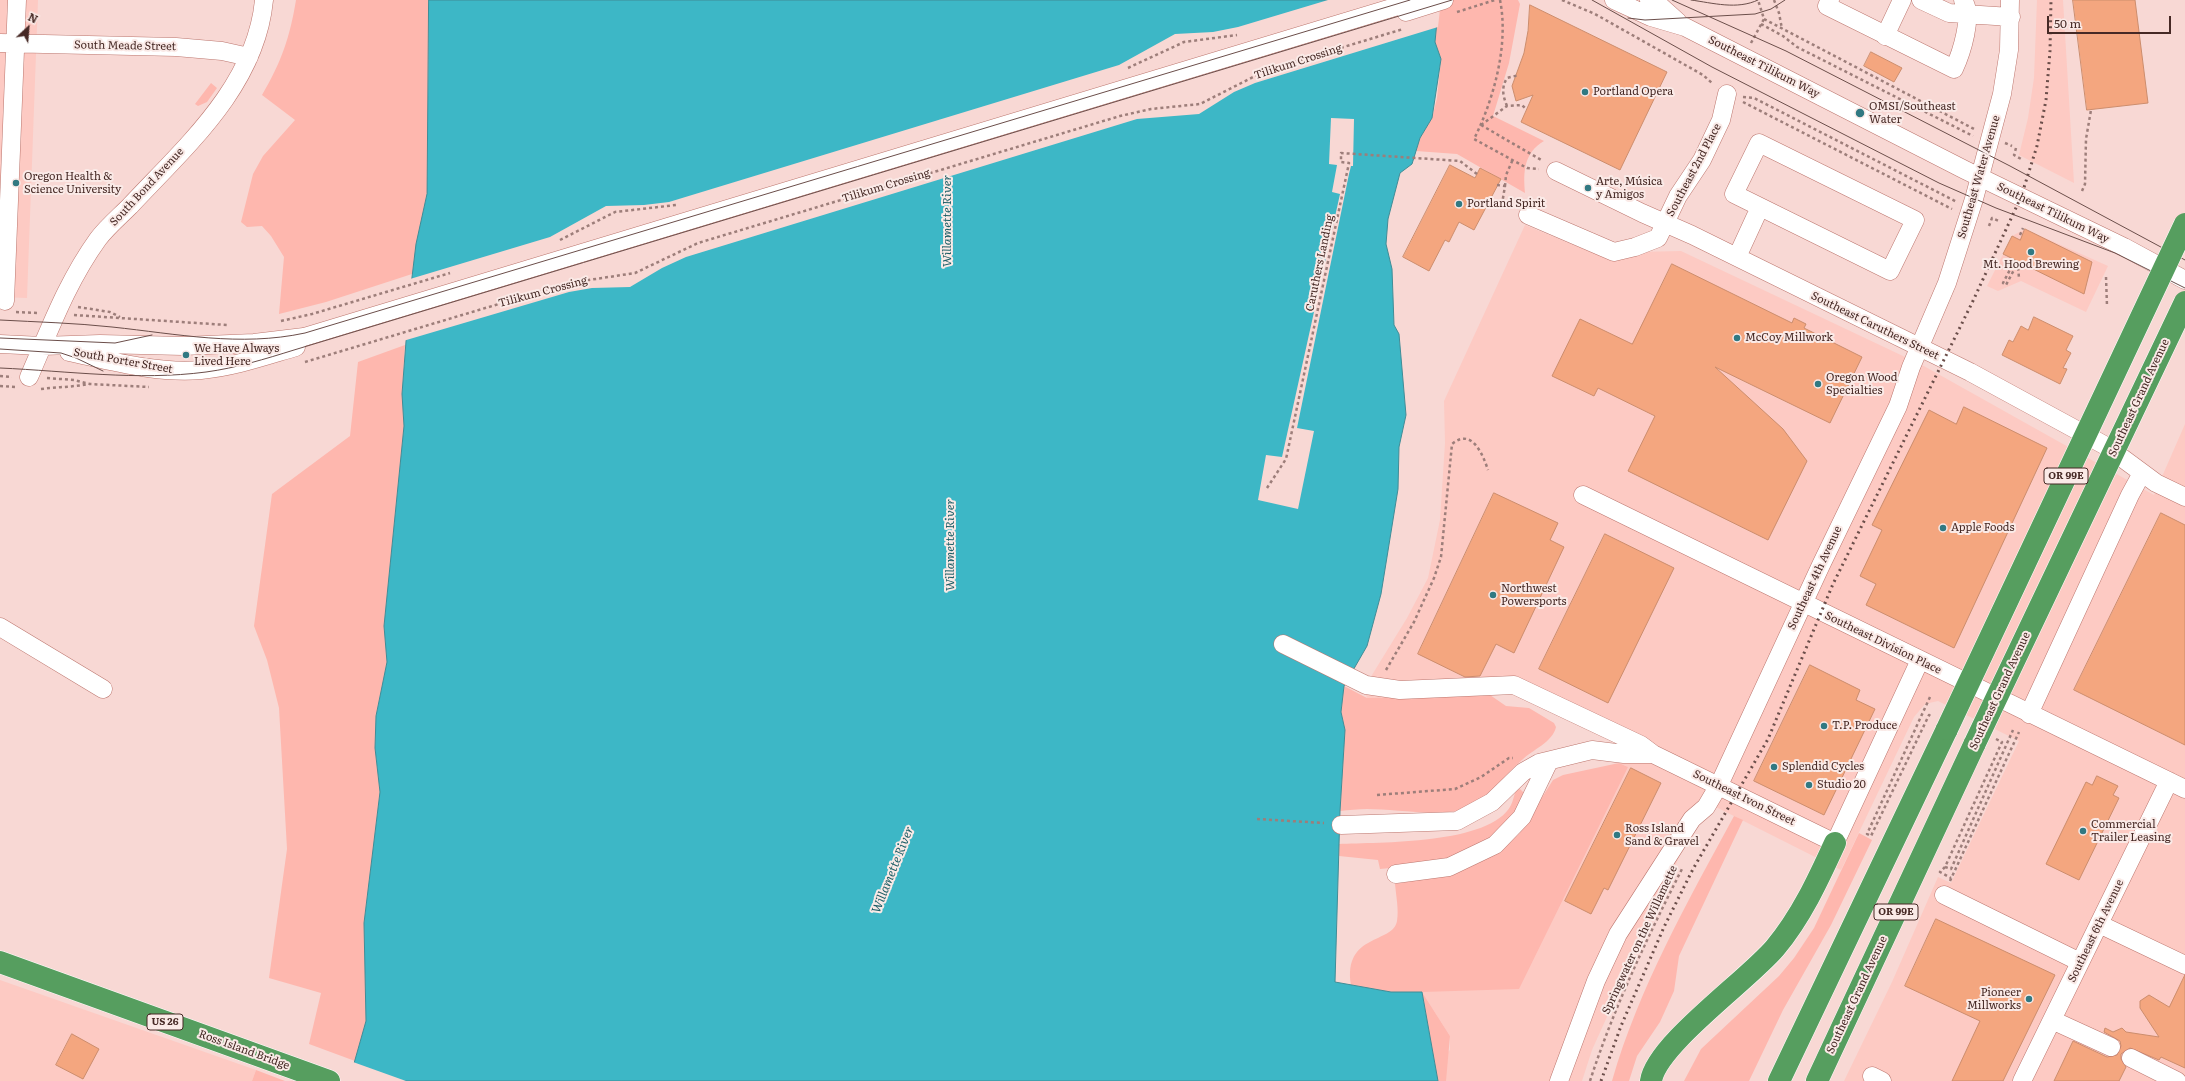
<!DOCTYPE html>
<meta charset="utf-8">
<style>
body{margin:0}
#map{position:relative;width:2185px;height:1081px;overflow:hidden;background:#f8d8d4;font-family:Literata,serif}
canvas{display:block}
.north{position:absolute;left:8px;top:8px;width:40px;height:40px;-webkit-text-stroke:3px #faeae7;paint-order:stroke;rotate:26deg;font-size:11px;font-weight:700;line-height:16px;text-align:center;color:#462925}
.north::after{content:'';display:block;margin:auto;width:14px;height:18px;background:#462925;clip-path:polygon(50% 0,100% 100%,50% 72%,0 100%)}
.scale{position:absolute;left:2047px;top:16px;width:124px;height:18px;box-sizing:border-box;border:2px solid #462925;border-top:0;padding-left:5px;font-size:12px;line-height:14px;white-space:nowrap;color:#462925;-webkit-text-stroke:3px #faeae7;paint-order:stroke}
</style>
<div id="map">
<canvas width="2185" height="1081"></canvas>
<div class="north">N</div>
<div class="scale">50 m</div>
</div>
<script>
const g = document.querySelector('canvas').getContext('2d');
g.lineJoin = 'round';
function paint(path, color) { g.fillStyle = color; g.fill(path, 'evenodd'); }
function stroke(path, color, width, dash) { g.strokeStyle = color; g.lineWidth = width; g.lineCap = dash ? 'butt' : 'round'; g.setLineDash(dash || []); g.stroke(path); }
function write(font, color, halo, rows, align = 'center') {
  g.font = font + ' Literata,serif'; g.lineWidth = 4; g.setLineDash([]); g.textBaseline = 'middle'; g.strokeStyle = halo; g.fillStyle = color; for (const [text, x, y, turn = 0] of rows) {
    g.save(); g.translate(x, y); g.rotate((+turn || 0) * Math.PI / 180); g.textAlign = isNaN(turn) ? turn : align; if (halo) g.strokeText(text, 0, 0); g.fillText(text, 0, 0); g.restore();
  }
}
const built = new Path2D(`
 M0,0H38L27,298L0,297Z
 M2037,0H2063L2074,183L2019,155L2028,118L2034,78Z
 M1525,225L1593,253L1681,251L1922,365L2154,495L2185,424V1081H1844L1892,982L1938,877L1951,883L2019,741L1938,701L1925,704L1914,717L1841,870L1706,802L1680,855L1592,1050L1582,1081H1416L1450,1050V1036L1422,992L1628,767L1619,763L1628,746L1517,694L1367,698L1364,688L1407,618L1428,578L1440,520L1445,443L1444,401Z
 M2025,229L2108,266L2086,312L2021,281L1998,291L1987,286L2012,236Z
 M0,980L256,1070L252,1081H0Z`);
const green = new Path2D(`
 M296,0H429L427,194L412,274L326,302L279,314L284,257L271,236L262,226L247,227L241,222L253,174L263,156L295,120L262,95C281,63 290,37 296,0Z
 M1439,0H1518L1520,4L1509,63L1493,116L1544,141C1524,153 1523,171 1525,193L1457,154L1416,151L1420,138L1432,118L1437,98L1441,59L1435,42Z
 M211,83L217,88L207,102L198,106L195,104Z
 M405,345L402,394L404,426L384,626L387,662L376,716L375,748L380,792L364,923L366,1021L355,1061L309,1044L321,993L269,978L287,849L279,708L267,660L254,626L272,494L350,436L358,362Z
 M1344,686L1367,698L1490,695L1506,706L1529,708L1554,723L1556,727C1553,742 1532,750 1522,760C1504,775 1492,796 1470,807C1446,818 1395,809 1367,809C1358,809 1349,810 1340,811L1345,730L1341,712Z
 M1619,763L1628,767L1519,989L1422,992L1450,1036L1446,1081H1438L1422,992H1391L1351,985C1343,933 1393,944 1397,921C1399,910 1396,895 1395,884L1447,875L1470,867L1503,849L1519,834L1553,780L1563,775Z
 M1520,789L1524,793L1515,816L1490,840L1442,863L1380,869L1378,860L1339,856V844C1378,842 1491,845 1511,805C1513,801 1514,795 1516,790Z
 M1734,816L1743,820L1679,956L1674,991L1660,1022L1637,1056L1629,1081H1612C1639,987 1688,901 1734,816Z
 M1859,833L1872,840L1831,925L1783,1010L1749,1081H1684L1701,1049L1779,976L1794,958L1814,928Z
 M256,1070L285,1081H252Z`);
const water = new Path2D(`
 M429,0H1439L1435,42L1441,59L1432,118L1420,138L1412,164L1400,173L1388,219L1386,244L1392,269L1394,325L1399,334L1406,415L1399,447L1398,489L1381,594L1367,646L1344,686L1341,712L1345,730L1340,811L1335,982L1391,992H1422L1438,1081H349L366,1021L364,923L380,792L375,748L376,716L387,662L384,626L404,426L402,394L409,302L416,244L427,194Z`);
const pier = new Path2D(`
 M1328,0H1441L1438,27L1255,83L1234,92L1199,114L1137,119L686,257L662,268L630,287L592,288L569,292L403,341L410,279L550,237L606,206L644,205L669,202L1119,65L1175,34L1213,32L1238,27Z
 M1331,118L1354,119L1353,166H1351L1349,174L1297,428L1314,431L1298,509L1258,500L1266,455L1282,457L1340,194L1332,192L1337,165L1329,164Z
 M353,1062L406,1081H347Z`);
const building = new Path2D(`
 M2073,0H2135L2148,103L2087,110Z
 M1530,5L1667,72L1620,170L1521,122L1533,95L1516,101L1512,86L1524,53L1528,31Z
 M1871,52L1902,68L1894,82L1864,66Z
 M1450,165L1475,178L1480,168L1501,179L1474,230L1459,222L1449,242L1445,240L1429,271L1403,257Z
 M2025,229L2092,262L2084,294L2003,254L2012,236L2020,240Z
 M1672,264L1792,323L1794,318L1806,324L1804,328L1862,357L1830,423L1715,367L1783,429L1807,461L1768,540L1628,471L1655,416L1598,388L1594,396L1552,376L1580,319L1632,344Z
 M2034,317L2073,336L2066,350L2071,353L2063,368L2067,369L2060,384L2002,355L2009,340L2013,342L2021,326L2028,330Z
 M1964,407L2047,448L1954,648L1866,605L1876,584L1860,576L1882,530L1872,525L1929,410L1956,424Z
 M1494,493L1558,523L1550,540L1564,547L1514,653L1496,644L1480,676L1465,677L1418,654Z
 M2161,513L2185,525V745L2074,690Z
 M1605,534L1674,568L1608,703L1539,669Z
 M1810,665L1860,690L1856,700L1875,709L1824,815L1754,781Z
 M1631,768L1661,783L1608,890L1604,888L1591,914L1565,901Z
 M2097,776L2118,786L2113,795L2119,798L2079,880L2046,864L2086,782L2092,785Z
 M1936,919L2055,975L2003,1081H1952L1980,1021L1905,986Z
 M2185,975V1068L2161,1057L2159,1060L2130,1048L2121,1054V1059L2126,1067L2119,1081H2054L2073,1041L2107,1057L2117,1055L2121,1046L2120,1041L2104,1032L2105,1028L2113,1032L2122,1028L2126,1032L2159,1037L2140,1008V1001L2149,995L2169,1007Z
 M72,1034L99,1049L83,1079L56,1065Z`);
const path = new Path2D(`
 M1500,0C1509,44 1494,99 1474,139L1527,168L1539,169
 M1562,0L1595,14L1703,75L1713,84
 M1774,0L1779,13L1782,29
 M1457,12L1495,0
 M1764,19L1974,129
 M1761,24L1783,36L1797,47L1973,136
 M1751,43L1764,19L1758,0
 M1128,68L1184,42L1237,35
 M1743,97L1754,98L1957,202
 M1743,102L1952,209
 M1507,106C1503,96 1501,88 1507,78L1519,75
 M1481,125L1543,161
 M1481,125L1507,106L1522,105L1526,109
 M2005,143L2012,146
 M2016,148L2014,155L2023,160
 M1497,185L1505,186L1502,204
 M1505,186L1506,175L1513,159
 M2082,191L2085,184L2086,139L2091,110
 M1989,226L1992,218L1999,221
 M2020,235L2023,228
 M560,240L615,212L676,205
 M2015,260L2003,283L2006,285L2016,266L2018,267L2019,278
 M2106,277L2107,306
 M78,307L110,312L120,317
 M16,312L37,313
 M74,315L227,325
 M281,321L312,314L450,273
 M305,362L569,283L635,273L698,243L1120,116L1151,109L1200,104L1265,71L1403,29
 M0,376L12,377
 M47,378L74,380L90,384L149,387
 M0,386L16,387
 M41,389C57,387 73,387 89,384
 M1267,488L1286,459L1349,163L1341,162V153L1460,161L1477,174
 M1386,670L1414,622L1434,578L1441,557L1452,444C1472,427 1483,455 1488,470
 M1930,697L1867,834L1871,836L1929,715L1932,717
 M1996,739L2002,742L1945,867L1951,869L2013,730
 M1377,795L1455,789L1481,777L1509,758H1513
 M1257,819L1324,823
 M1945,867L1940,872L1951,878
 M1950,881L2019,732
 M1590,1081C1614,1007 1648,936 1683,867`);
const minor = new Path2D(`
 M1614,0L1651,17L1685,27L1965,170L2124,247L2185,280
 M1649,0L1658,4L1678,22
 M1830,0L1827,6L1954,69C1961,54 1974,15 1963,0
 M1921,0L1949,13L2011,17
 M1406,12L1444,0
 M1885,36L1902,0
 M0,43L176,47L222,51L249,57
 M1759,143L1915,220L1890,271L1734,194Z
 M1556,171L1642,213L1692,235L1970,372L2106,446L2156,483L2185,497
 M1528,215L1614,252L1635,247L1658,238L1678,196L1702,160L1721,120L1727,94
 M1737,257L1760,207
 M5,301L17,0
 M0,344L42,346L100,344L183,346L254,343L304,337L1418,0
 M69,352C111,361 158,374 201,370C234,367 265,356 296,347
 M29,377C50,329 67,282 98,239C107,227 119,217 130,206C185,147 256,86 264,0
 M1583,495L2185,789
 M0,627L103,689
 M1283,644L1366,685L1400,690L1514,685L1641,745L1653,754L1835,843L1920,660
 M2029,714L2130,495L2142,473
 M1341,825L1457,821L1492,802L1523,772L1539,763L1592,750L1624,754H1653
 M1396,874L1449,867L1495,845L1522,817L1549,761
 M1944,895L2080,962
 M2099,924L2185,965
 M2052,1020L2111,1047
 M2131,1058L2177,1081
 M1872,1076L1882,1081
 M1559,1081L1596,981L1618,934L1692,819L1706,807L1719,785L1821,565L1898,406L1911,367L1947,283L1974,199L2002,94L2009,50L2010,0
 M2022,1081L2169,781`);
const highway = new Path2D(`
 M0,962L329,1081
 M1651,1081C1656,1045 1748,980 1775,948C1801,917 1818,880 1835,843
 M1779,1081L1947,729
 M1817,1081L1975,743`);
const tram = new Path2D(`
 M1592,0L1712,67L1939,183L1996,208L2115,253L2185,288
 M1672,0L1786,51L2010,166L2185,260
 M1691,0C1713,3 1737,10 1758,0
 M1628,18L1645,20L1755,14L1771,9L1785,0
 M0,320C37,322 75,323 112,327C178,334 240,347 305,333L1410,0
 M0,338L115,343L152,335
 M0,349L61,353L76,358L103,371
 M0,368C68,371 138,381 206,372C236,368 265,359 294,350L1452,0`);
const rail = new Path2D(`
 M1601,1081L1621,1026L1664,927L1693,869L1768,739L1833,584L1972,303L2021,197L2037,146L2046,100L2050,51L2051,0`);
const highwayBridge = new Path2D(`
 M1947,729L2185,224
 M1975,743L2185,302`);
const markers = [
 [1585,92,4,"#317982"],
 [1860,113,5,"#317982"],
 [16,183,4,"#317982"],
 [1588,188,4,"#317982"],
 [1459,204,4,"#317982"],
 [2031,252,4,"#317982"],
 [1737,338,4,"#317982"],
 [186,355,4,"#317982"],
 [1818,384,4,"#317982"],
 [1943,528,4,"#317982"],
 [1493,595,4,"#317982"],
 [1824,726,4,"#317982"],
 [1774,767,4,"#317982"],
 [1809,785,4,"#317982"],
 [2083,831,4,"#317982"],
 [1617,835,4,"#317982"],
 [2029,999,4,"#317982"]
];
const shields = [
 [2066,476,44],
 [1896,912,44],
 [165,1022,36]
];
const shieldNames = [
 ["OR 99E",2066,476],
 ["OR 99E",1896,912],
 ["US 26",165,1022]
];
const streetNames = [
 ["South Meade Street",125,46,1],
 ["Tilikum Crossing",1298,62,-18],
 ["Southeast Tilikum Way",1764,67,27],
 ["Southeast 2nd Place",1694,170,-62],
 ["Southeast Water Avenue",1979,177,-74],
 ["Tilikum Crossing",886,186,-17],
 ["South Bond Avenue",147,187,-47],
 ["Southeast Tilikum Way",2053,213,26],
 ["Caruthers Landing",1320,263,-78],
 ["Tilikum Crossing",543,292,-15],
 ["Southeast Caruthers Street",1875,326,26],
 ["South Porter Street",123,361,10],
 ["Southeast Grand Avenue",2139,398,-65],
 ["Southeast 4th Avenue",1815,578,-65],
 ["Southeast Division Place",1883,643,26],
 ["Southeast Grand Avenue",2000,691,-65],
 ["Southeast Ivon Street",1744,798,26],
 ["Southeast 6th Avenue",2096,931,-64],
 ["Springwater on the Willamette",1640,940,-65],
 ["Southeast Grand Avenue",1857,995,-65],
 ["Ross Island Bridge",244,1050,20]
];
const poiNames = [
 ["Portland Opera",1593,92],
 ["OMSI/Southeast",1869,107],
 ["Water",1869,120],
 ["Oregon Health &",24,177],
 ["Science University",24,190],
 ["Arte, Música",1596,182],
 ["y Amigos",1596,195],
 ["Portland Spirit",1467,204],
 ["Mt. Hood Brewing",2031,265,"center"],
 ["McCoy Millwork",1745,338],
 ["We Have Always",194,349],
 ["Lived Here",194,362],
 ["Oregon Wood",1826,378],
 ["Specialties",1826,391],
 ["Apple Foods",1951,528],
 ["Northwest",1501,589],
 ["Powersports",1501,602],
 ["T.P. Produce",1832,726],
 ["Splendid Cycles",1782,767],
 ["Studio 20",1817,785],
 ["Commercial",2091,825],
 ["Trailer Leasing",2091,838],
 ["Ross Island",1625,829],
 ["Sand & Gravel",1625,842],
 ["Pioneer",2021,993,"right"],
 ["Millworks",2021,1006,"right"]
];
const waterNames = [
 ["Willamette River",947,221,-90],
 ["Willamette River",950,545,-90],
 ["Willamette River",893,870,-68]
];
paint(built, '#fdcac3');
paint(green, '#feb7ae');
paint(water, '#3db7c6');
stroke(water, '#408c96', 1);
paint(pier, '#f8d8d4');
paint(building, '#f4a67f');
stroke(building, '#cc8d6d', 1);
stroke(minor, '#bc766e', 19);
stroke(highway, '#fff', 23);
stroke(path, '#9d7e7a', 2.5, [3, 3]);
stroke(minor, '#fff', 18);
stroke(highway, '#569e5f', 22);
stroke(tram, '#6b4e4a', 1);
stroke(rail, '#6b4e4a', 3, [2, 4]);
stroke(highwayBridge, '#fff', 23, []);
stroke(highwayBridge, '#569e5f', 22);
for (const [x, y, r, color] of markers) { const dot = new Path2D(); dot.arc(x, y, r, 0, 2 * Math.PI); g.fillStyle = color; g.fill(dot); stroke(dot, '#faeae7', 1.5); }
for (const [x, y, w] of shields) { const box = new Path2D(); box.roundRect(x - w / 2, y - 8, w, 16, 3); g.fillStyle = '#faeae7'; g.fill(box); stroke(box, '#462925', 1); }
write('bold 10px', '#462925', null, shieldNames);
write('11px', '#462925', '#faeae7', streetNames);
write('11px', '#462925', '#faeae7', poiNames, 'left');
write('italic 12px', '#1d5e66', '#faeae7', waterNames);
</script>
